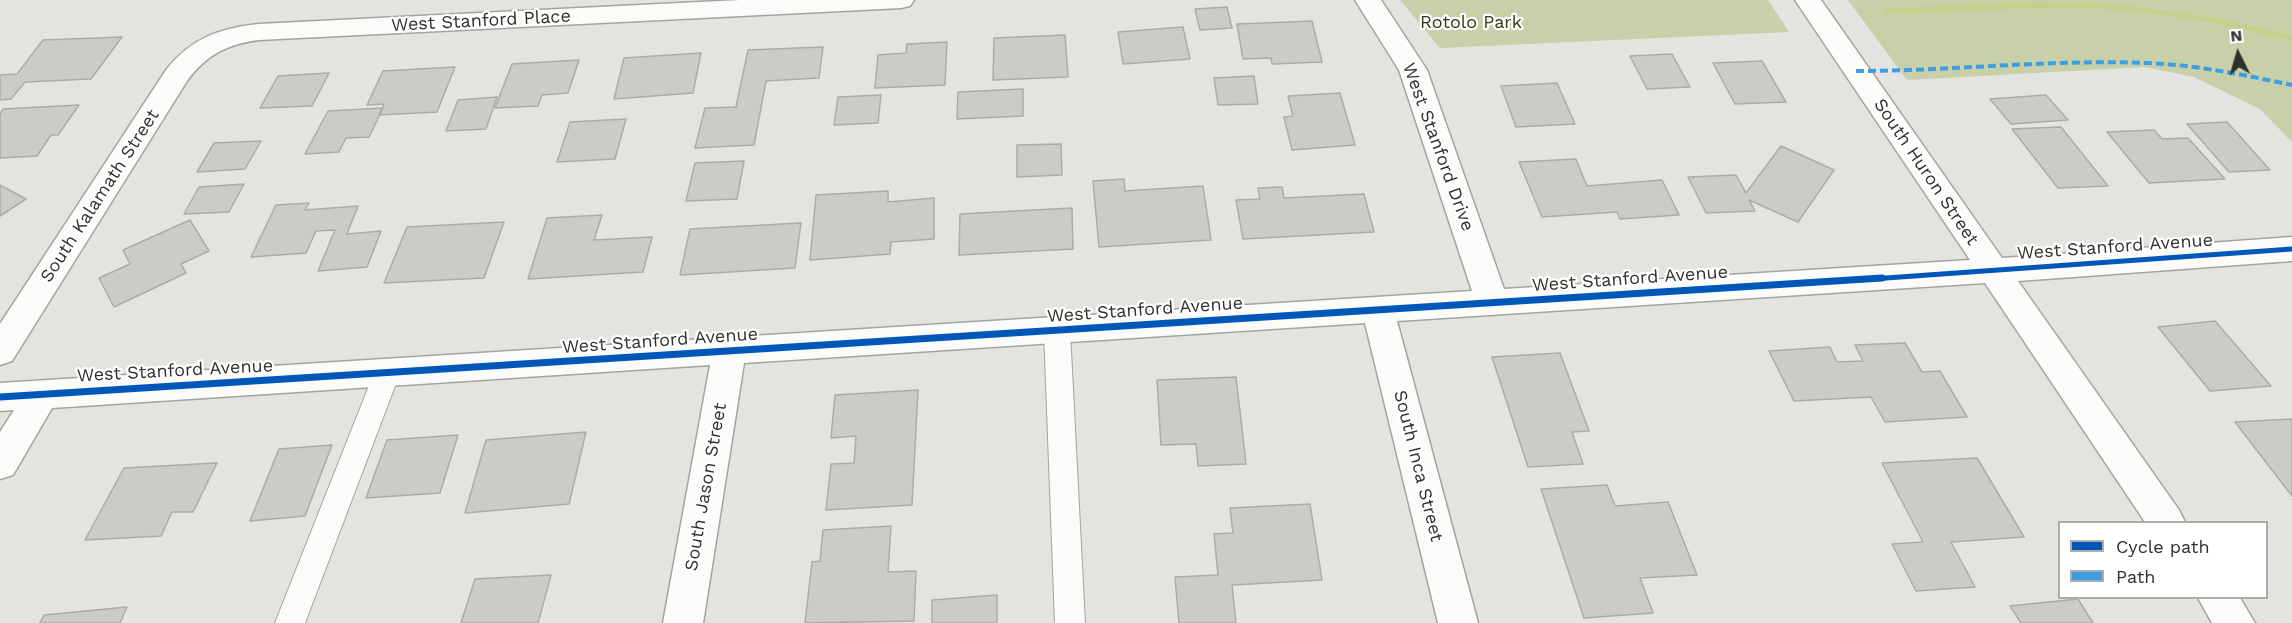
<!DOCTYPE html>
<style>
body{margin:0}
#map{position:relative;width:2292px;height:623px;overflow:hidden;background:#e3e4df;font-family:"Work Sans",sans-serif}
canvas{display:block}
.legend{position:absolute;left:2058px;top:521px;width:210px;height:78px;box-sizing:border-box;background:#fff;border:2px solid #acacab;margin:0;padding:8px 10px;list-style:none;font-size:18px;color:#2f302c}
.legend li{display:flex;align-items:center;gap:12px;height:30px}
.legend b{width:30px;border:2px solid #acacab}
.north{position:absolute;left:2208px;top:24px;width:60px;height:60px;-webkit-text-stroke:4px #fff;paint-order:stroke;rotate:355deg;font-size:16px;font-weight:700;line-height:24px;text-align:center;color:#2f302c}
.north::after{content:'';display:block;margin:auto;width:21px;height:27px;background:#2f302c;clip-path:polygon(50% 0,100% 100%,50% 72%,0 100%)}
</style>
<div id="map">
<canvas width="2292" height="623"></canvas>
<ul class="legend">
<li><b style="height:8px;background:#0057b8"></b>Cycle path</li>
<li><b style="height:8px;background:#3d9de1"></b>Path</li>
</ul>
<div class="north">N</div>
</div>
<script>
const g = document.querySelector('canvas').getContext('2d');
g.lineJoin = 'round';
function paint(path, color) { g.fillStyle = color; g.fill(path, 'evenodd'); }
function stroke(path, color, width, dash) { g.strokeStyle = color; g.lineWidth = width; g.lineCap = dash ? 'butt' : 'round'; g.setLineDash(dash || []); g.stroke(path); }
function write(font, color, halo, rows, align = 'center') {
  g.font = font + ' "Work Sans",sans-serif'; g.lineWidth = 4.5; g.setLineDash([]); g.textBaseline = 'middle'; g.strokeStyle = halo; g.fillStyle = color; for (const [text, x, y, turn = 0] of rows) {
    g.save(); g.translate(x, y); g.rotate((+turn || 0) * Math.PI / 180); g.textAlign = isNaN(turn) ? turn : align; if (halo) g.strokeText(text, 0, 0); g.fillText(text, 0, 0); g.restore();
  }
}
const green = new Path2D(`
 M1400,0H1768L1789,32L1440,48Z
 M1848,0H2292V142L2260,109L2194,77L2145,67L1907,80Z`);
const stream = new Path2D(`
 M2024,2C2116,0 2203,13 2292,35V41C2228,26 2164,12 2098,9C2028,6 1957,13 1887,14L1882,11L1887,8Z`);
const building = new Path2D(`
 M1227,7L1232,28L1200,30L1195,9Z
 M1312,21L1322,62L1272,64L1271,58L1243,59L1237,24Z
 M1183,27L1190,59L1123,64L1118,32Z
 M1065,35L1068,77L993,80L994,38Z
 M122,37L91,79L25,82L11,99L0,100V75L17,74L43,40Z
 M947,42L945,85L875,88L878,55L906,53L907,44Z
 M823,47L819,78L766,81L754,145L695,148L705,108L736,107L748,50Z
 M701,53L693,93L614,99L624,58Z
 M1672,54L1690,87L1647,89L1630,56Z
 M579,60L568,93L542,95L538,106L495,108L512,64Z
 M1762,61L1786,102L1735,104L1713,63Z
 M455,67L437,112L379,115L384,104L367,105L383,71Z
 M329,73L312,106L260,108L278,76Z
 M1254,76L1258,104L1218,105L1214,78Z
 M1557,83L1575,124L1516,127L1501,86Z
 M1023,89V116L957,119L958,92Z
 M1340,93L1355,145L1292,150L1284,117L1293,116L1288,96Z
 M881,95L878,123L834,125L838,97Z
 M2046,95L2068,120L2011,124L1990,99Z
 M497,97L486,129L446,131L458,100Z
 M79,105L58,135H51L37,156L0,158V114L3,109Z
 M383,108L369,137L346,138L339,152L305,154L328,111Z
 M626,119L615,159L557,162L570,122Z
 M2227,122L2270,170L2229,172L2187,124Z
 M2061,127L2108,186L2058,188L2012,129Z
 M2154,130L2162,139L2188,138L2225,179L2149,183L2107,132Z
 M261,141L245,169L197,172L214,143Z
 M1061,144L1062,175L1017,177V145Z
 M1781,146L1834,170L1798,222L1749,200L1755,211L1706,213L1688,177L1736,175L1746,193Z
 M1576,159L1587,186L1662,180L1679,215L1620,219L1617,212L1542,217L1519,162Z
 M744,161L737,199L686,201L695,163Z
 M1124,179L1125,191L1203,186L1211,240L1099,247L1093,181Z
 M244,184L229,212L184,214L199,187Z
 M0,185L26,199L0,216Z
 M1282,187L1284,198L1364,194L1374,232L1243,239L1236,200L1260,199L1258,188Z
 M888,191V202L934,198V239L891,242L890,254L810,260L816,195Z
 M309,203L305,210L358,206L347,234L381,231L367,267L318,271L335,230L316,231L306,253L251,257L276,205Z
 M1072,208L1073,249L959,255L960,214Z
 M602,215L594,240L652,237L643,272L528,279L547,218Z
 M190,220L209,251L181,264L186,273L114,307L99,278L130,264L123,250Z
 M504,222L484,278L384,283L407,227Z
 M801,223L795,268L680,275L690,229Z
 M2215,321L2271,386L2210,391L2158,327Z
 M1905,343L1922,372L1940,371L1967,417L1885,422L1871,397L1794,401L1769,351L1830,347L1837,362L1863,361L1855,345Z
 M1560,353L1589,431L1572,432L1583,464L1528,467L1492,357Z
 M1236,377L1246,464L1198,466L1196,444L1161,445L1157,380Z
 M918,390L912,505L826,510L831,464L854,463L856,436L831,438L835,395Z
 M2292,419V496L2235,422Z
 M586,432L569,504L465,513L486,440Z
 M458,435L440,493L366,498L387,440Z
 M332,445L305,516L250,521L279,449Z
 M1977,458L2024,537L1951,542L1975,587L1916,591L1892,544L1923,542L1882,463Z
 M217,463L193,512H172L161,536L85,540L124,468Z
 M1607,485L1615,506L1668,502L1697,575L1640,578L1653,613L1584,618L1541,489Z
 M1310,504L1322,580L1232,585L1236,623H1179L1175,577L1218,575L1214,534L1233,533L1230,508Z
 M891,526L888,572L916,571L914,621L805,623L812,562L820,561L823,530Z
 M551,575L538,623H461L475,579Z
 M997,595V623H932V600Z
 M2078,599L2093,623H2021L2010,606Z
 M127,607L120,623H40L44,615Z`);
const lane = new Path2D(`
 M1057,321L1066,324L1070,331L1085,623H1055L1044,331L1048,324Z
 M387,362L396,366L400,373L305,623H275L374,373L378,366Z`);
const street = new Path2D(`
 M740,0H914L910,6L901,8L259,40C227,44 206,55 187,81L12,361L0,365V324L166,70C191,38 220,28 259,24Z
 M1355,0H1381L1427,70L1504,289L1970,260L1795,0H1821L2002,258L2292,237V261L2018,281L2179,510L2185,522H2145L1985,283L1397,321L1478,623H1438L1365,323L744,363L703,623H663L710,365L52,408L13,475L0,479V432L14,410L0,411V383L1472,291L1399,70Z
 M2198,598H2240L2255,623H2212Z`);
const quiet = new Path2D(`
 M1856,71C1953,71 2051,59 2148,63C2197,65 2244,75 2292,85`);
const cyclewayFar1 = new Path2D(`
 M1858,280L2292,249`);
const cycleway = new Path2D(`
 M0,397L1882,278`);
const streetNames = [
 ["West Stanford Place",481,21,-3],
 ["West Stanford Drive",1438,147,70],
 ["South Huron Street",1926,172,56],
 ["South Kalamath Street",100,196,-57],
 ["West Stanford Avenue",2115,247,-4],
 ["West Stanford Avenue",1630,279,-4],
 ["West Stanford Avenue",1145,310,-4],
 ["West Stanford Avenue",660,341,-4],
 ["West Stanford Avenue",175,371,-3],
 ["South Inca Street",1418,466,76],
 ["South Jason Street",706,487,-80]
];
const parkNames = [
 ["Rotolo Park",1471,23]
];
paint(green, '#c8d0aa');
paint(stream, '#c4d08e');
paint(building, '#cbccc8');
stroke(building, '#abaca7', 1.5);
stroke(lane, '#a3a4a0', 2);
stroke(street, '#a3a4a0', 3);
paint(lane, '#fbfbfa');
paint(street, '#fbfbfa');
stroke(quiet, '#3d9de1', 4, [8, 4]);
stroke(cyclewayFar1, '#0057b8', 5);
stroke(cycleway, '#0057b8', 7);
write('18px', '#2f302c', '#fff', streetNames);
write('18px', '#323912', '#fff', parkNames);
</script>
